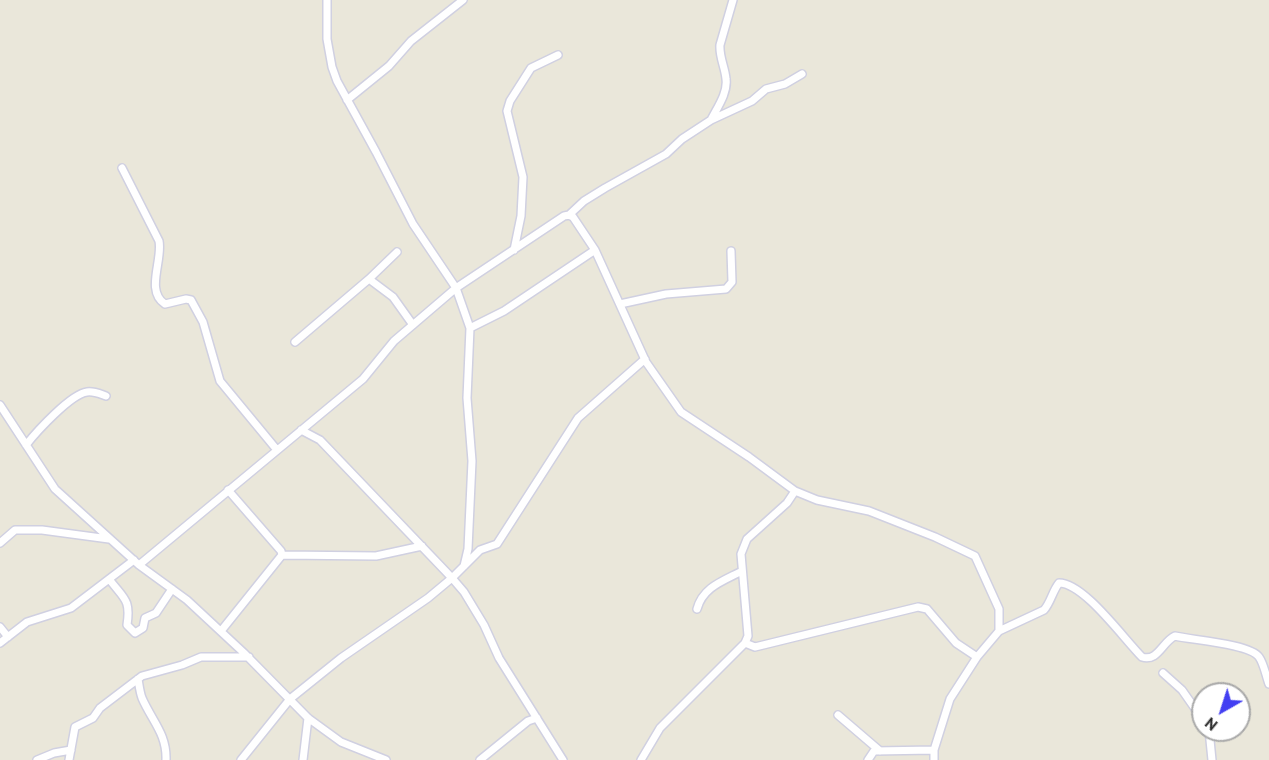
<!DOCTYPE html>
<style>
body{margin:0}
#map{position:relative;width:1269px;height:760px;overflow:hidden;background:#eae7da;font-family:"PT Sans",sans-serif}
canvas{display:block}
.north{position:absolute;left:1191px;top:682px;width:60px;height:60px;box-sizing:border-box;background:#fff;border:2px solid #a9a9a9;border-radius:50%;rotate:219deg;font-size:16px;font-weight:700;line-height:24px;text-align:center;color:#282828}
.north::after{content:'';display:block;margin:auto;width:21px;height:27px;background:#433ff2;clip-path:polygon(50% 0,100% 100%,50% 72%,0 100%)}
</style>
<div id="map">
<canvas width="1269" height="760"></canvas>
<div class="north">N</div>
</div>
<script>
const g = document.querySelector('canvas').getContext('2d');
g.lineJoin = 'round';
function stroke(path, color, width, dash) { g.strokeStyle = color; g.lineWidth = width; g.lineCap = dash ? 'butt' : 'round'; g.setLineDash(dash || []); g.stroke(path); }
const minor = new Path2D(`
 M327,0V39L332,67L337,81L376,152L413,224L456,288L470,328L467,398L472,461L468,549L464,566
 M347,100L389,66L411,41L463,0
 M711,120C717,108 728,93 726,79C725,67 719,57 720,45L733,0
 M122,168L159,241C163,260 145,291 165,304L186,299L191,300L203,322L220,381L277,450
 M569,215L584,201L605,188L666,154L682,139L711,120L752,101L766,89L785,84L802,74
 M514,250L521,216L523,177L507,111L510,101L531,68L558,55
 M397,252L369,279L393,297L413,325
 M620,304L666,294L726,289L732,282L731,251
 M470,328L504,311L595,250
 M295,342L369,279
 M0,405L55,489L139,565L187,600L244,653L308,718L341,742L386,760
 M301,430L320,440L452,578L464,592L484,625L499,658L563,760
 M26,445C37,431 71,394 87,392C94,391 100,394 106,396
 M228,490L281,551L282,555
 M0,543L15,530H42L109,539
 M139,565L363,379L394,341L456,288L564,216L569,215L573,217L595,250L646,362L681,412L749,457L795,491L817,500L869,511L935,537L975,556L999,609V631L977,657L950,699L934,750V760
 M109,579C124,599 131,599 127,625L135,633L143,628L145,618L156,613L172,589
 M697,609C703,587 723,581 742,571
 M0,627L8,637
 M221,631L282,555L376,556L422,546
 M999,631L1044,610C1051,602 1052,592 1059,583C1084,583 1123,638 1142,657C1158,662 1162,642 1175,636C1192,640 1250,644 1259,657C1264,664 1266,676 1269,684
 M0,643L27,622L71,608L134,560
 M745,643L755,647L918,607L927,609L956,643L977,657
 M1163,673L1182,690L1203,720
 M138,679C139,685 140,693 142,698C152,721 167,734 166,760
 M838,715L880,751
 M1209,730L1212,760
 M37,760L54,753L71,750
 M69,760L75,727L93,718L100,708L142,676L182,665L201,657H249
 M241,760L290,699L341,658L428,598L452,578L480,550L497,544L578,418L645,359
 M303,760L308,718
 M480,760L528,721L537,718
 M641,760L660,728L745,643L748,636L741,554L747,539L787,503L795,491
 M868,760L874,751L934,750`);
stroke(minor, '#d0d0e1', 10);
stroke(minor, '#fff', 7);
</script>
